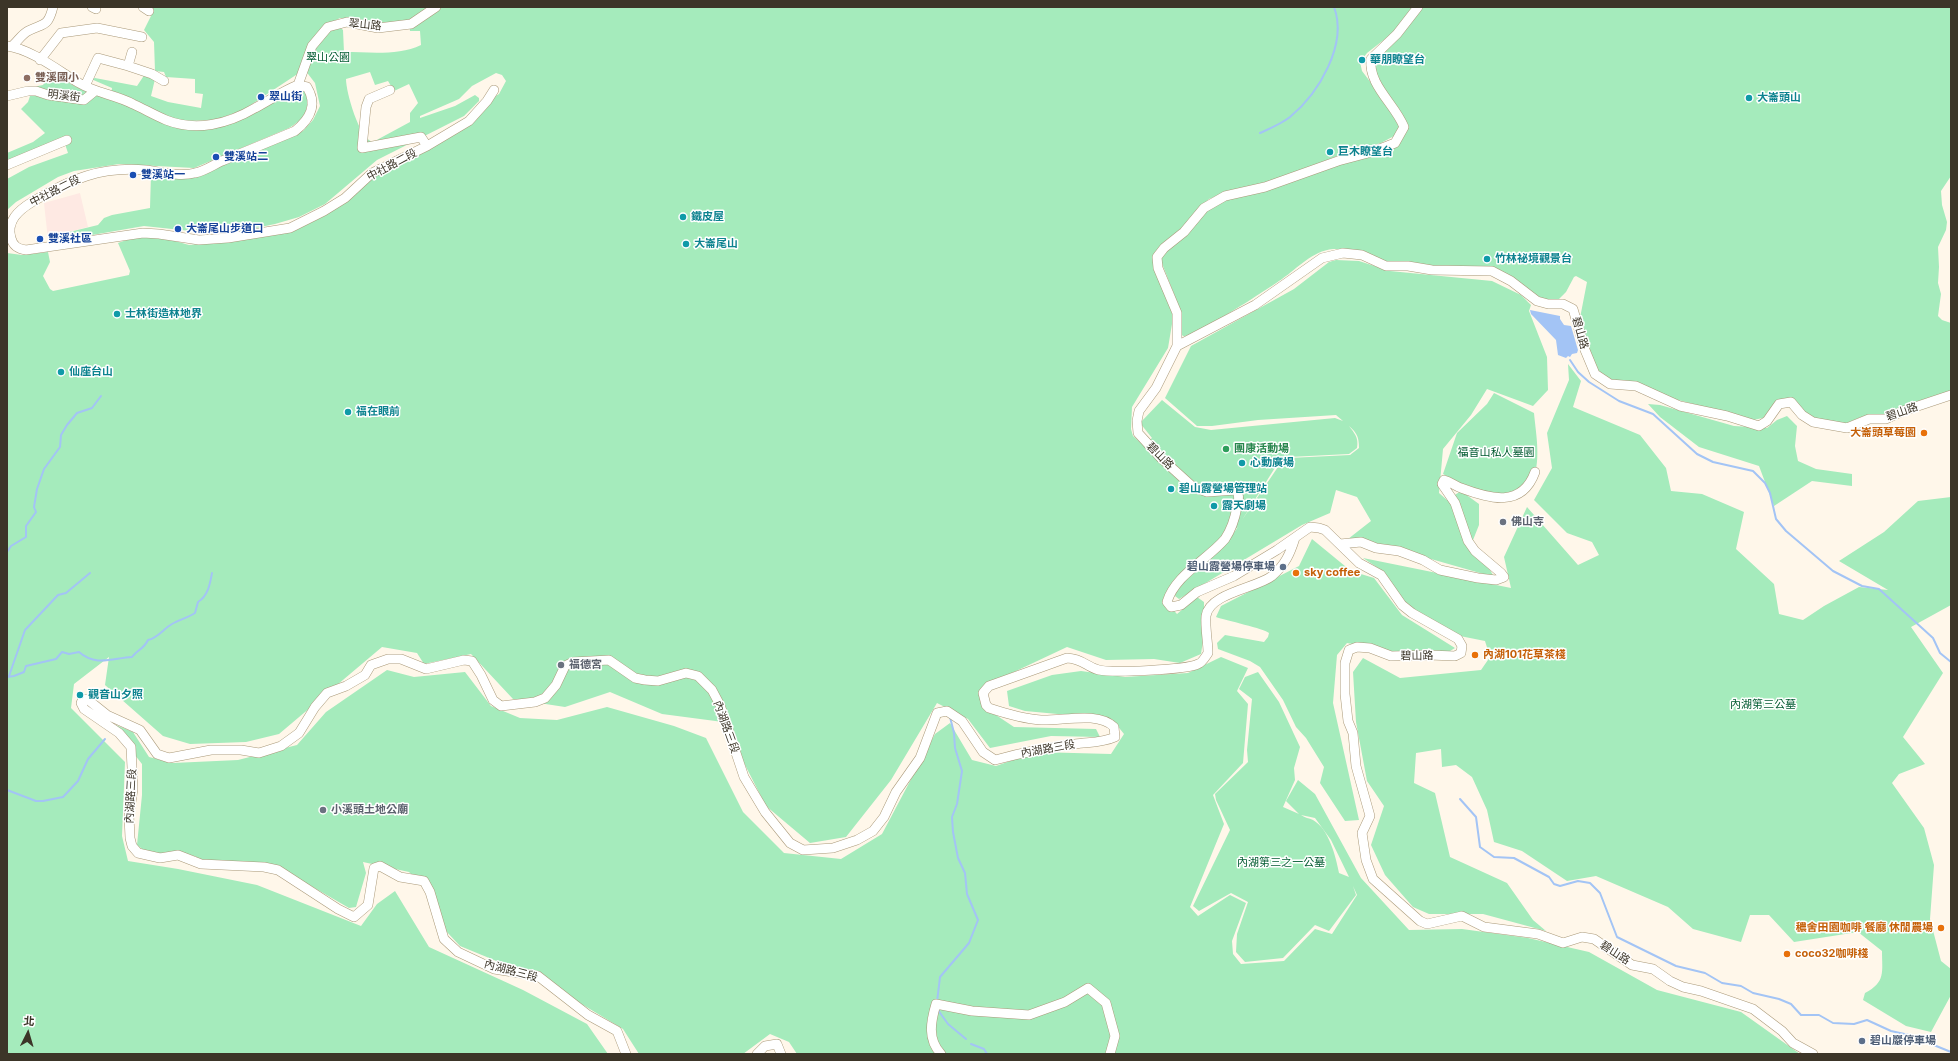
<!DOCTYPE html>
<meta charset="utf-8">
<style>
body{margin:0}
#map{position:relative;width:1958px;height:1061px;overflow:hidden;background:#fff7ea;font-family:Inter,"Noto Sans TC",sans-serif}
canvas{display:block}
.frame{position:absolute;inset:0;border:8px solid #3c3528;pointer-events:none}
.north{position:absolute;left:8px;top:1013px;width:40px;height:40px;-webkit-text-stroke:3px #fff;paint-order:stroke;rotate:5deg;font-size:11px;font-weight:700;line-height:16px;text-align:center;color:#3c3528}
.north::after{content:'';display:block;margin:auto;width:14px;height:18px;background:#3c3528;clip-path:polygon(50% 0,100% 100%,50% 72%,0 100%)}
</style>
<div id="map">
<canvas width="1958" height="1061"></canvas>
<div class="frame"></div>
<div class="north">北</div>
</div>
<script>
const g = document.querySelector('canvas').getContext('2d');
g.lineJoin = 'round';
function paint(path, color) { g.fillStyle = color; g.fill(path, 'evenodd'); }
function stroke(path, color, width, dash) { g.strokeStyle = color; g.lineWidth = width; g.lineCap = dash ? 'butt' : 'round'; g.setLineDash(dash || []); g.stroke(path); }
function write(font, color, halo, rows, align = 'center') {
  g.font = font + ' Inter,"Noto Sans TC",sans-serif'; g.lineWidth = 3; g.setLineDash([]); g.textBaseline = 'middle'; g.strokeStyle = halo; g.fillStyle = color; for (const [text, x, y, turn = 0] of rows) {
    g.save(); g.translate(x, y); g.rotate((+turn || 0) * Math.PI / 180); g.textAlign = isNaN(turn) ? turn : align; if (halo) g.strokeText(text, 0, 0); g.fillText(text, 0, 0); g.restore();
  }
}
const industrial = new Path2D(`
 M80,193L88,227L61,234L63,240H48L44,203Z`);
const green = new Path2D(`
 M150,7H1413L1394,32L1367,53L1360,62L1362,71L1400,121L1401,126L1399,132L1394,136L1381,143L1339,155L1300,172L1252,187L1222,194L1209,199L1198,209L1186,225L1160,246L1155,252L1153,263L1170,305L1173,318L1168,348L1132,407L1131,429L1133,436L1143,445L1152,438L1140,423L1162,400L1195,427L1211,430L1335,418L1343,421L1336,415L1258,420L1212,426H1197L1165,398L1191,346L1294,289L1329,262L1336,260L1359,261L1390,271L1492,281L1521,295L1531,305L1529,311L1547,357L1548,390L1533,406L1487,389L1471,415L1443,449L1439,493L1447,500L1461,491L1479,504V525L1473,540L1494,577L1396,549L1348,539L1371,521L1357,497L1336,490L1330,513L1302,525L1179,599L1175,596L1177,588L1225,545L1238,527C1217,545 1173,574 1163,599L1177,614L1197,597L1204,602V634L1201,654L1180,663L1154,659L1106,660L1067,647L982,687L984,707L1014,727L1096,729L1100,737L1051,736L990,748L968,719L937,703L891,780L846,837L810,843L766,806L723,722L662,714L610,692L565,707L513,699L471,654L424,664L417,653L382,647L279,734L246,742L190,744L163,736L105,685L109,657L74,684L71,708L125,762L122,836L128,861L178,869L257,885L361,926L377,904L395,891L429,947L523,990L587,1024L608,1054H7V253L22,255L48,252L50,262L43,276L50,289L53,291L129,275L130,271L118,243L132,238L161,237L189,245L240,240L291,231L314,220L347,200L374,176L450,137L477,116L494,97L499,94L506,81L502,75L496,73L472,86L459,99L420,116V118L455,106L475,95L479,98V101L464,116L377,160L325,204L299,217L275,224L246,230L200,232L144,226L63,240L61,234L98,225L104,218L112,215L150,208L151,174L180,177L198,175L303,131L313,120L320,106L315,83L305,70C311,53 319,28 340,27L343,30L344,52C369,52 398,56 421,45L420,31H410L409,22L384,25L350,18H340L328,24L309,46L299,73L243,110L215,120L185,121L170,118L111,95L112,88L91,79L95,78L137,86L145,74L155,79L151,96L168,102L201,108L203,94L195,93V79L166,77L164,72L155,71L154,42L144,30L154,10ZM370,72L375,85L388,81L394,91L409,84L418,103L410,113V122L373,142C359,139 346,92 346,79ZM1349,426C1357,433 1359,437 1359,448L1350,455L1289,458L1280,464L1242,520L1278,463L1289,457L1349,454L1357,448C1359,437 1354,433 1349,426Z
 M1422,7H1951V176L1941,191L1942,205L1947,222L1946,230L1938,247L1939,267L1938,283L1941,294L1938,316L1942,320L1951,323V393L1884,416L1861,417L1842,425L1811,419L1798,407L1773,406L1763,418L1753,420L1611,382L1595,371L1580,318L1587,282L1576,276L1574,277L1566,292L1559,299C1539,306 1526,285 1508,278C1471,264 1433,270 1395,263C1374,260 1353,248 1333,249C1312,251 1298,268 1282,279C1269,288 1192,339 1183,336L1181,334L1178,304L1161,261L1163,251L1205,211L1220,201L1314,172L1403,135L1379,83L1373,63Z
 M51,72L76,87L92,91L145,112L207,128L301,87L308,95C307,114 305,118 289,128L194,168L119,164L74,171L58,177L16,202L7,210V179L29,167L68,153L65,144L7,169V153L33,142L45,133L21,109L28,102L33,87L43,85Z
 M1568,364L1581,381L1573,407L1640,435L1666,468L1671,491L1702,494L1744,512L1736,549L1774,584L1779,614L1803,620L1824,606L1859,587L1888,590L1839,561L1884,532L1918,501L1951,497V605L1911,627L1943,673L1903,737L1925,764L1899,774L1892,783L1924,828L1934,865L1930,919L1941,961L1951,969V995L1931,1032L1906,1026L1863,1000L1865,993C1886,982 1882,972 1882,951L1858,932L1794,942L1769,915H1750L1741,942L1693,929L1668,907L1596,876L1567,881L1522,851L1494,842L1487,810L1472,777L1456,765L1442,767L1441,749L1416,753L1414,783L1435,793L1450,857L1507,883L1533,920L1546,931L1483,914H1429L1413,907L1385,875L1371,845L1384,806L1367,781L1356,722L1353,672L1363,658L1400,678L1481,670L1490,657L1485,641L1455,635L1402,602L1384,572L1363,558L1511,588L1504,557L1527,507L1578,565L1599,555L1592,542L1567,533L1534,500L1552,468L1547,433L1569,380Z
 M1494,393L1534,413C1536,435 1542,463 1531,484C1525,494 1493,497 1482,494C1469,490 1455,480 1443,474L1457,433L1487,404Z
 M1648,404L1660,405L1734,426L1767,428L1777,420L1787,416L1797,426L1795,446L1798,461L1816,469L1852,474V486L1812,481L1774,506L1759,466L1699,447L1660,417Z
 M1312,539L1351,571L1374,578L1402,615L1455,648L1445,654L1394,652L1347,643L1337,655L1333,703L1359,820L1345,821L1320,783L1324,767L1306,738L1296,727L1283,700L1260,667L1250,661L1218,649L1217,643L1225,635L1264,642L1268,637L1269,633C1265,629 1225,620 1216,617L1221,606L1299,566Z
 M1221,657L1248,668L1237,691L1248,704L1243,763L1213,795L1224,824L1190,907L1198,916L1230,895L1246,903L1232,941L1233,954L1241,964L1284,961L1315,929L1332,934L1357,895L1353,886L1356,895L1329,931L1315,925L1283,958L1245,962L1236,952L1237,934L1248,902L1231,893L1199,911L1193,906L1230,830L1216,800L1215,794L1248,762L1247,750L1252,699L1239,689L1245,677L1258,672L1279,702L1300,747L1294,768L1295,780L1283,807L1299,814L1286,801L1298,780L1315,794L1361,878L1409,930L1462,929L1528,938L1589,952L1657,990L1741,1012L1800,1054H797L789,1042L770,1034L743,1054H639L623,1029L540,979L460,946L446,931L428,891L409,872L363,862L366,873L356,907L349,908L287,872L206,865L195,856L146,852L137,845L142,795V764L115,730L116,725L133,732L149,757L173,763L238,760L297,745L326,712L387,670L414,677L465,672L491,706L520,718L557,720L607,707L674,726L706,738L743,812L784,853L841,859L882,834L935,734L950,723L972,760L996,766L1036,752L1111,754L1124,734L1112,719L1025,711L1009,706L1007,691L1052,675L1081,671L1125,677L1188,673ZM1301,815L1315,818L1331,840L1349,877L1339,873C1336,857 1329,829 1313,820C1309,818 1305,818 1301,815Z`);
const water = new Path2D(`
 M1530,310L1560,316V319L1564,325L1571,326L1578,350L1577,353L1572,354L1570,357L1568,356L1566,358L1558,355L1556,340L1531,314Z`);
const stream = new Path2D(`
 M1260,133C1271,128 1281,124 1290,117C1319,93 1348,44 1334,7
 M1570,360L1578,372L1589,382L1619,401L1653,414L1697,454L1713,462L1753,471L1765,483L1770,493L1776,519L1786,531L1833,571L1862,586L1879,589L1933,638L1940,653L1951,662
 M7,552L11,546L26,537V526L36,512L34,507L37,489L44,469L60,447L61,435L67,425L77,413L92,408L101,396
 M9,676L25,630L58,595L66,593L90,573
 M7,677L14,676L24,672L26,666L56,659L62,652L69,654L79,652C96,667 113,658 132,657C137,650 144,649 148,640C158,638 163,629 172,624C179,620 187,618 195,613L198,602C208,596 210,584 212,573
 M7,790L36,801H43L63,797L78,781L88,759L105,739
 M1460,799L1476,817L1480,847L1494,857L1514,858L1549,877L1554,884L1560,886L1578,881L1590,883L1600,893L1617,937L1676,966L1705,973L1722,983L1741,986L1753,993L1779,999L1791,1004L1801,1015H1819L1833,1023L1854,1024L1867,1020L1891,1031L1909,1035L1951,1052
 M937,1002L940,977L969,943L978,920L967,894L965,873L958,858L953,832L952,817L957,804L962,771L955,748L954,733L950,717
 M938,1010L948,1024L966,1039
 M971,1044L984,1049L987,1054`);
const minor = new Path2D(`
 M92,7L96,9
 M143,7L149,11
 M1418,7L1397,34L1371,59C1368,85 1395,104 1404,127L1395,143L1372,152L1338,161L1265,187L1225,196L1204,208L1184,232L1164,248L1157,257L1158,268L1177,313V346L1156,388L1139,411L1137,421L1138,433L1161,458L1193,487L1207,492L1236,490C1240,495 1239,501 1237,507C1235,518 1231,530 1225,539C1207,560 1175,575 1167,602L1171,607L1181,605L1197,592L1234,576L1277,550L1310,527L1319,528L1325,530L1359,563L1381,575L1402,605L1412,613L1458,639L1462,646L1461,653L1455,656L1429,655L1391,656L1370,648L1357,647L1349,650L1345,663V694L1348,721L1353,733L1356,766L1370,816L1362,833L1366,860L1373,879L1420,921L1427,924L1462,916L1484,927L1538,934L1563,943L1582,937L1594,939L1632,965L1653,969L1670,981L1683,987L1701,991L1753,1009L1782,1031L1793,1043L1813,1054
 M7,46C31,49 59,71 79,83C96,93 116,95 133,104C144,109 154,115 166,120C196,132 228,124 255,108C270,100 283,91 298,85L307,87C318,105 310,119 295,131C271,141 247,151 222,161C213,165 205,171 195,173C179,177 162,172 146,170C101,166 71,179 32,202C19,210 6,221 11,238C13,246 18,249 26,250L143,233L159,234L199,240L228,238L290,228L324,211L345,198L372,173L427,146L469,121L487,101L494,90
 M12,46C17,42 22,34 28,31C44,23 48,27 53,7
 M40,60L61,33L97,28L142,37
 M128,66L152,74L164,81
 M298,85L312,46L328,27L347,22L378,28L411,24L436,7
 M85,86L98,58L128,66L132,52
 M390,90L369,99L366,107L362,148L421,137L427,146
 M7,96L28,91H36L48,95L84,100L95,91
 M7,165L67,140
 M1177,346L1255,305L1322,258L1343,253L1362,255L1386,266H1408L1432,270L1492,271L1511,281L1537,301L1548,304H1563L1573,309L1585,350L1595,374L1610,384L1636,386L1680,406L1727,416L1759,426L1767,421L1779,404L1791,402L1802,415L1813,422L1847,428L1869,419H1886L1903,411L1951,395
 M1340,544L1361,542L1376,548L1399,551L1423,560L1440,570L1478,578L1496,580L1504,577L1501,573L1475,551L1468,541L1455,503L1442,484L1444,480C1451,482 1455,486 1461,488C1490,499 1522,508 1535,472
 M626,1054L617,1031L588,1015L538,976L494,969L458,952L444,939L430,892L424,881L400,877L380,866L374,868L368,905L354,917L338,909L278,870L264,867L201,864L178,855L160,858L138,853L132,846L130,838L129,816L133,789L131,747L119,733L84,709L81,703L83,699H87L107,715L140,730L157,754L169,758L211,750H241L259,753L281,746L299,733L315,707L327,693L346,686L365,675L371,665L388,659H401L426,669L464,660L472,661L481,675L493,700L501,706L535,702L545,698L556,685L565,666L573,662L609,660L635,678L645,680L658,681L686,673L698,676L712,690L720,705L744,777L765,812L790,843L803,850L833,848L857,840L873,831L884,817L896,792L920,758L937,713L947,711L962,721L983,752L995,760C1021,753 1048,747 1075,744C1089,742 1102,743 1115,737L1114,727C1098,711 1063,721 1041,720C1026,719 1004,713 989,708L986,705L983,693L989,686L1067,658C1084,659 1086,667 1099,670C1112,673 1186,670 1198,664C1202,663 1206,656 1208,653C1208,642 1205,628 1206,616C1209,593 1257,588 1272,576C1285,565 1290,554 1295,538
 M757,1054L765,1046L777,1044L781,1054
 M941,1054C927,1039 931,1021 936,1004L972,1011L1029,1015L1065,1002L1088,988L1106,1003L1115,1036L1110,1054`);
const markers = [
 [1362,60,4,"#0f9aa8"],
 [27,78,4,"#8d6e63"],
 [261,97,4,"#1a4fb4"],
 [1749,98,4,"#0f9aa8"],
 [1330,152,4,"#0f9aa8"],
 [216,157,4,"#1a4fb4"],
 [133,175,4,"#1a4fb4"],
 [683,217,4,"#0f9aa8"],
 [178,229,4,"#1a4fb4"],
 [40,239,4,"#1a4fb4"],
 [686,244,4,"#0f9aa8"],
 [1487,259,4,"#0f9aa8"],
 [117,314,4,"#0f9aa8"],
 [61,372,4,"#0f9aa8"],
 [348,412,4,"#0f9aa8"],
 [1924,433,4,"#e8710a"],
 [1226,449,4,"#2e9e5b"],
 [1242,463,4,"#0f9aa8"],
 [1171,489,4,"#0f9aa8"],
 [1214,506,4,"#0f9aa8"],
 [1503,522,4,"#6b7280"],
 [1283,567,4,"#5c6f8a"],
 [1296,573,4,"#e8710a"],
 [1475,655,4,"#e8710a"],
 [561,665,4,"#6b7280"],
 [80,695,4,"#0f9aa8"],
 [323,810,4,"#6b7280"],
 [1941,928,4,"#e8710a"],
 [1787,954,4,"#e8710a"],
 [1862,1041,4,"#5c6f8a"]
];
const streetNames = [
 ["翠山路",365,25,5],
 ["明溪街",64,96,7],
 ["中社路二段",392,165,-28],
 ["中社路二段",55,191,-27],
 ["碧山路",1580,333,74],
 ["碧山路",1902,412,-19],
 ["碧山路",1160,456,45],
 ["碧山路",1417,656,-1],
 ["內湖路三段",726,727,70],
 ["內湖路三段",1048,749,-10],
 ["內湖路三段",131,796,-87],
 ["碧山路",1615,953,33],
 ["內湖路三段",511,971,15]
];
const parkNames = [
 ["翠山公園",328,58],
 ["福音山私人墓園",1496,453],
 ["內湖第三公墓",1763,705],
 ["內湖第三之一公墓",1281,863]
];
const cultureNames = [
 ["華朋瞭望台",1370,60],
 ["大崙頭山",1757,98],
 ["巨木瞭望台",1338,152],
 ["鐵皮屋",691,217],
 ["大崙尾山",694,244],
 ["竹林祕境觀景台",1495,259],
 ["士林街造林地界",125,314],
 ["仙座台山",69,372],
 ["福在眼前",356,412],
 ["心動廣場",1250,463],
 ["碧山露營場管理站",1179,489],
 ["露天劇場",1222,506],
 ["觀音山夕照",88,695]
];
const educationNames = [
 ["雙溪國小",35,78]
];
const transitNames = [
 ["翠山街",269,97],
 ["雙溪站二",224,157],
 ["雙溪站一",141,175],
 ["大崙尾山步道口",186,229],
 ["雙溪社區",48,239]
];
const foodNames = [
 ["大崙頭草莓園",1916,433,"right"],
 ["sky coffee",1304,573],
 ["內湖101花草茶棧",1483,655],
 ["穠舍田園咖啡 餐廳 休閒農場",1933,928,"right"],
 ["coco32咖啡棧",1795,954]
];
const leisureNames = [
 ["團康活動場",1234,449]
];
const worshipNames = [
 ["佛山寺",1511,522],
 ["福德宮",569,665],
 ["小溪頭土地公廟",331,810]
];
const serviceNames = [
 ["碧山露營場停車場",1275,567],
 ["碧山巖停車場",1870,1041,"left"]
];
paint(industrial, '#fee9e3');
paint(green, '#a5ebbc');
paint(water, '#a3c4f5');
stroke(stream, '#a3c4f5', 2);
stroke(minor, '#aa9979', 10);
stroke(minor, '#fff', 9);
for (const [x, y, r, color] of markers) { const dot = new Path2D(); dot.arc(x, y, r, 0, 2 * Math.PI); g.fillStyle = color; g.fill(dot); stroke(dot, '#fff', 1.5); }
write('11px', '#3c3528', '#fff', streetNames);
write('11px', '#015a30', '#fff', parkNames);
write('bold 11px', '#0d838f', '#fff', cultureNames, 'left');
write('bold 11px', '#785e54', '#fff', educationNames, 'left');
write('bold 11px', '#164399', '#fff', transitNames, 'left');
write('bold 11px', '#c56008', '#fff', foodNames, 'left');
write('bold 11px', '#27864d', '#fff', leisureNames, 'left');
write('bold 11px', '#5b616d', '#fff', worshipNames, 'left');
write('bold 11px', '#4e5e75', '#fff', serviceNames, 'right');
</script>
